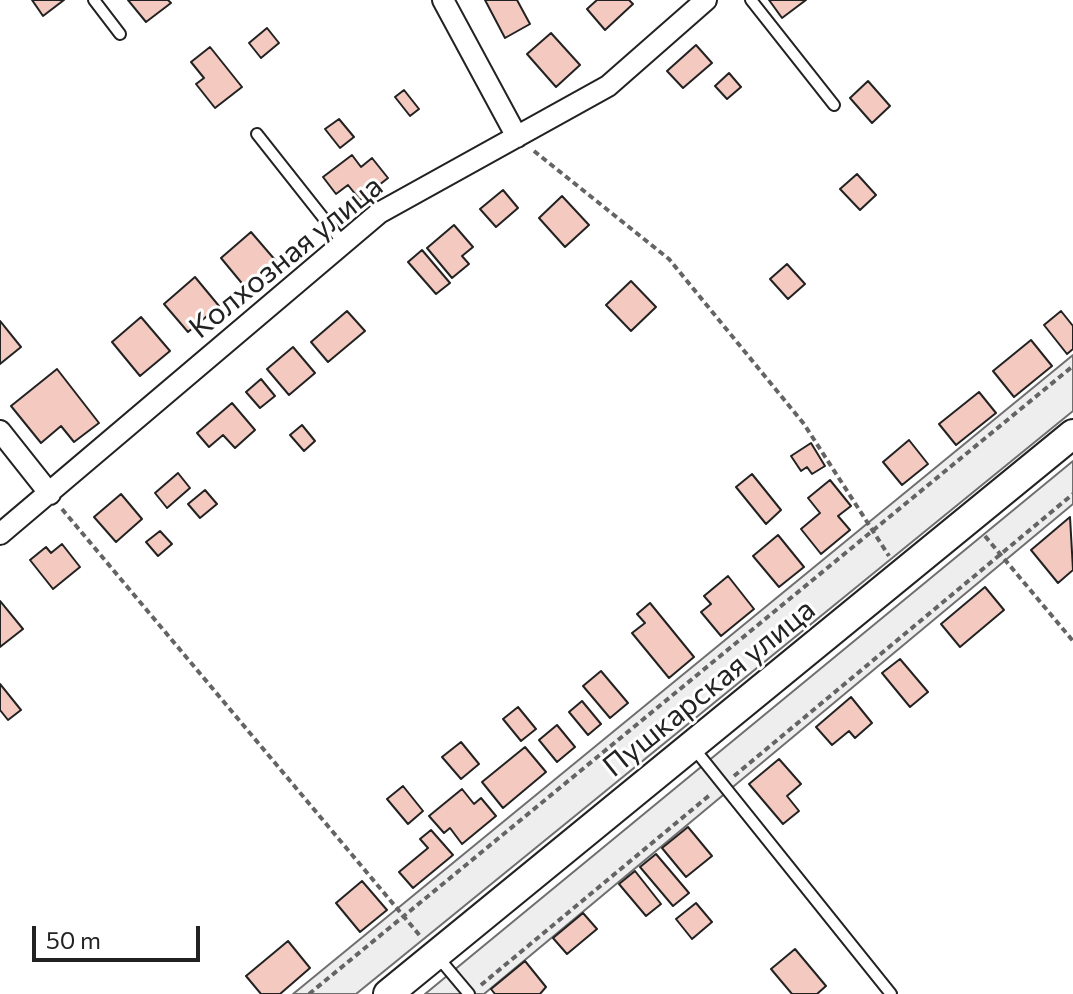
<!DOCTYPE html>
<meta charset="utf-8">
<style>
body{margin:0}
#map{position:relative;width:1073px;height:994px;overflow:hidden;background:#fff;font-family:Commissioner,sans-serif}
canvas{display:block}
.scale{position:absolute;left:32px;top:926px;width:168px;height:36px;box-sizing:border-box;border:4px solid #222;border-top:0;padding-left:10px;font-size:24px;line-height:28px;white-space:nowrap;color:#222;-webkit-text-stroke:6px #fff;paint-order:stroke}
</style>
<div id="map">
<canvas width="1073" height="994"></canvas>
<div class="scale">50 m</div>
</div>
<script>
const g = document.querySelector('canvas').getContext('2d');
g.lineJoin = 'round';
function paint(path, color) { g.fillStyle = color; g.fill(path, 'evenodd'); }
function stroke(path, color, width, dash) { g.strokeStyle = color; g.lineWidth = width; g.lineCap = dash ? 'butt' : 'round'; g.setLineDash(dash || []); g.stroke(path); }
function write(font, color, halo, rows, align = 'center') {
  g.font = font + ' Commissioner,sans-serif'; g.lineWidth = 6; g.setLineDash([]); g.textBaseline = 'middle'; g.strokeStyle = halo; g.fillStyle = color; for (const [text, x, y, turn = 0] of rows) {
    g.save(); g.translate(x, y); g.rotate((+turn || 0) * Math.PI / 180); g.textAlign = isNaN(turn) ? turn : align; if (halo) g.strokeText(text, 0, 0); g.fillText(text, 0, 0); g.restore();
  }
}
const green = new Path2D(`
 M1073,355V411L356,994H293Z
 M1073,461V504L484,994H425Z`);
const building = new Path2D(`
 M32,0H64L43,16Z
 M128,0H168L171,3L146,22Z
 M485,0H517L530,24L505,38Z
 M597,0H629L633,4L605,30L587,9Z
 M769,0H806L782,18Z
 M267,28L279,43L261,58L249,43Z
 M551,33L580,65L556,87L527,54Z
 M696,45L712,63L683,88L667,71Z
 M210,47L242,87L215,108L196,84L204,78L191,62Z
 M729,73L741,87L727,99L715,86Z
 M868,81L890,106L872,123L850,98Z
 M404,90L419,109L410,116L395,97Z
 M339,119L354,137L340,148L325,129Z
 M352,155L361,167L372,158L388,178L360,200L348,185L336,194L323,177Z
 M857,174L876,195L860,210L840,189Z
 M503,190L518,208L496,227L480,209Z
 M562,196L589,225L565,247L539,218Z
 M454,225L473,247L462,256L469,264L452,278L427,248Z
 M251,232L276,261L245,287L221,258Z
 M422,250L450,283L436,294L408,262Z
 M787,264L805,284L788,299L770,279Z
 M195,277L219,306L188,332L164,304Z
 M631,281L656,307L631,331L606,305Z
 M347,311L365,331L328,362L311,342Z
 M1061,311L1073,326V349L1067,354L1044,325Z
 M141,317L170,351L140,376L112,342Z
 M0,321L21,347L0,364Z
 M1031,340L1052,366L1014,397L993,371Z
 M293,347L315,373L289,395L267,369Z
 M57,369L99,423L74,442L61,426L41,443L11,406Z
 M261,379L275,396L260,408L246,392Z
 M979,392L996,413L956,445L939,424Z
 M232,403L255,430L235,448L223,435L209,447L197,433Z
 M302,425L315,441L304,451L290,435Z
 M909,440L928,464L902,485L883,462Z
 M811,443L825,466L812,474L807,467L801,471L791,456Z
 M178,473L190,488L167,508L155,493Z
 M752,474L781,510L766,524L736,487Z
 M830,480L851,506L838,516L850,530L821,554L801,529L820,513L808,498Z
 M205,490L217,504L200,518L188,504Z
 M121,494L142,519L116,542L94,517Z
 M1070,517L1073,570L1058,583L1031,550Z
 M160,531L172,544L158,556L146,542Z
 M778,535L804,567L779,587L753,556Z
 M62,544L80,567L53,589L30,560L46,547L51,553Z
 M728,576L754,609L721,636L701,612L711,604L704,596Z
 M985,587L1004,610L960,647L941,624Z
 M0,601L23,629L0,647Z
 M650,603L694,657L669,678L632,633L645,623L637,614Z
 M900,659L928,692L910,707L882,673Z
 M601,671L628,703L610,718L583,686Z
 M0,684L21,710L8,720L0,710Z
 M851,697L872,723L855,738L849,731L832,745L816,727Z
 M582,701L601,724L588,735L569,712Z
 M518,707L536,729L521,741L503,719Z
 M557,725L575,747L557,762L539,740Z
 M461,742L479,764L461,779L442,757Z
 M525,747L546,772L503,808L482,782Z
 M779,759L801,784L787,796L799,811L783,824L749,784Z
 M403,786L423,811L408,824L387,799Z
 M462,789L474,804L481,798L496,816L462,844L450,828L444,833L429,816Z
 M688,827L712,856L686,877L662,848Z
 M431,830L453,855L413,888L399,872L428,848L420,839Z
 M656,854L689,893L673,906L640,867Z
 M635,871L661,904L646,916L619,884Z
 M362,881L387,910L360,932L336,903Z
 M696,903L712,922L692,939L676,919Z
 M583,913L597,929L567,954L553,938Z
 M288,941L310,968L280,994H261L246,976Z
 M795,949L826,986L817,994H792L771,969Z
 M525,961L546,987L540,994H495L491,989Z`);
const path = new Path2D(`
 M534,151L669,259L804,424L889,556
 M62,509L421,937
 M985,536L1073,641
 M734,776L1073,494
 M481,985L711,794
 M309,994L1073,366`);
const lane = new Path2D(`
 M94,0L120,34
 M751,0L834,105
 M257,134L344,244
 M692,746L891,994
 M437,956L469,994`);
const street = new Path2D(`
 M443,0L517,137
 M0,431L50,494
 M0,534L379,213L608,86L706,0`);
const secondary = new Path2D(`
 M388,994L1073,434`);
const streetNames = [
 ["Колхозная улица",286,257,-39],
 ["Пушкарская улица",709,688,-39]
];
paint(green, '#eee');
stroke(green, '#6f6f6f', 2);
paint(building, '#f3c9c0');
stroke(building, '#222', 2);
stroke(lane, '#222', 14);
stroke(street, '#222', 24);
stroke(secondary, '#222', 32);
stroke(path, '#646464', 4, [6, 4]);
stroke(lane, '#fff', 10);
stroke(street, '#fff', 20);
stroke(secondary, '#fff', 28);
write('30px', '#222', '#fff', streetNames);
</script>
